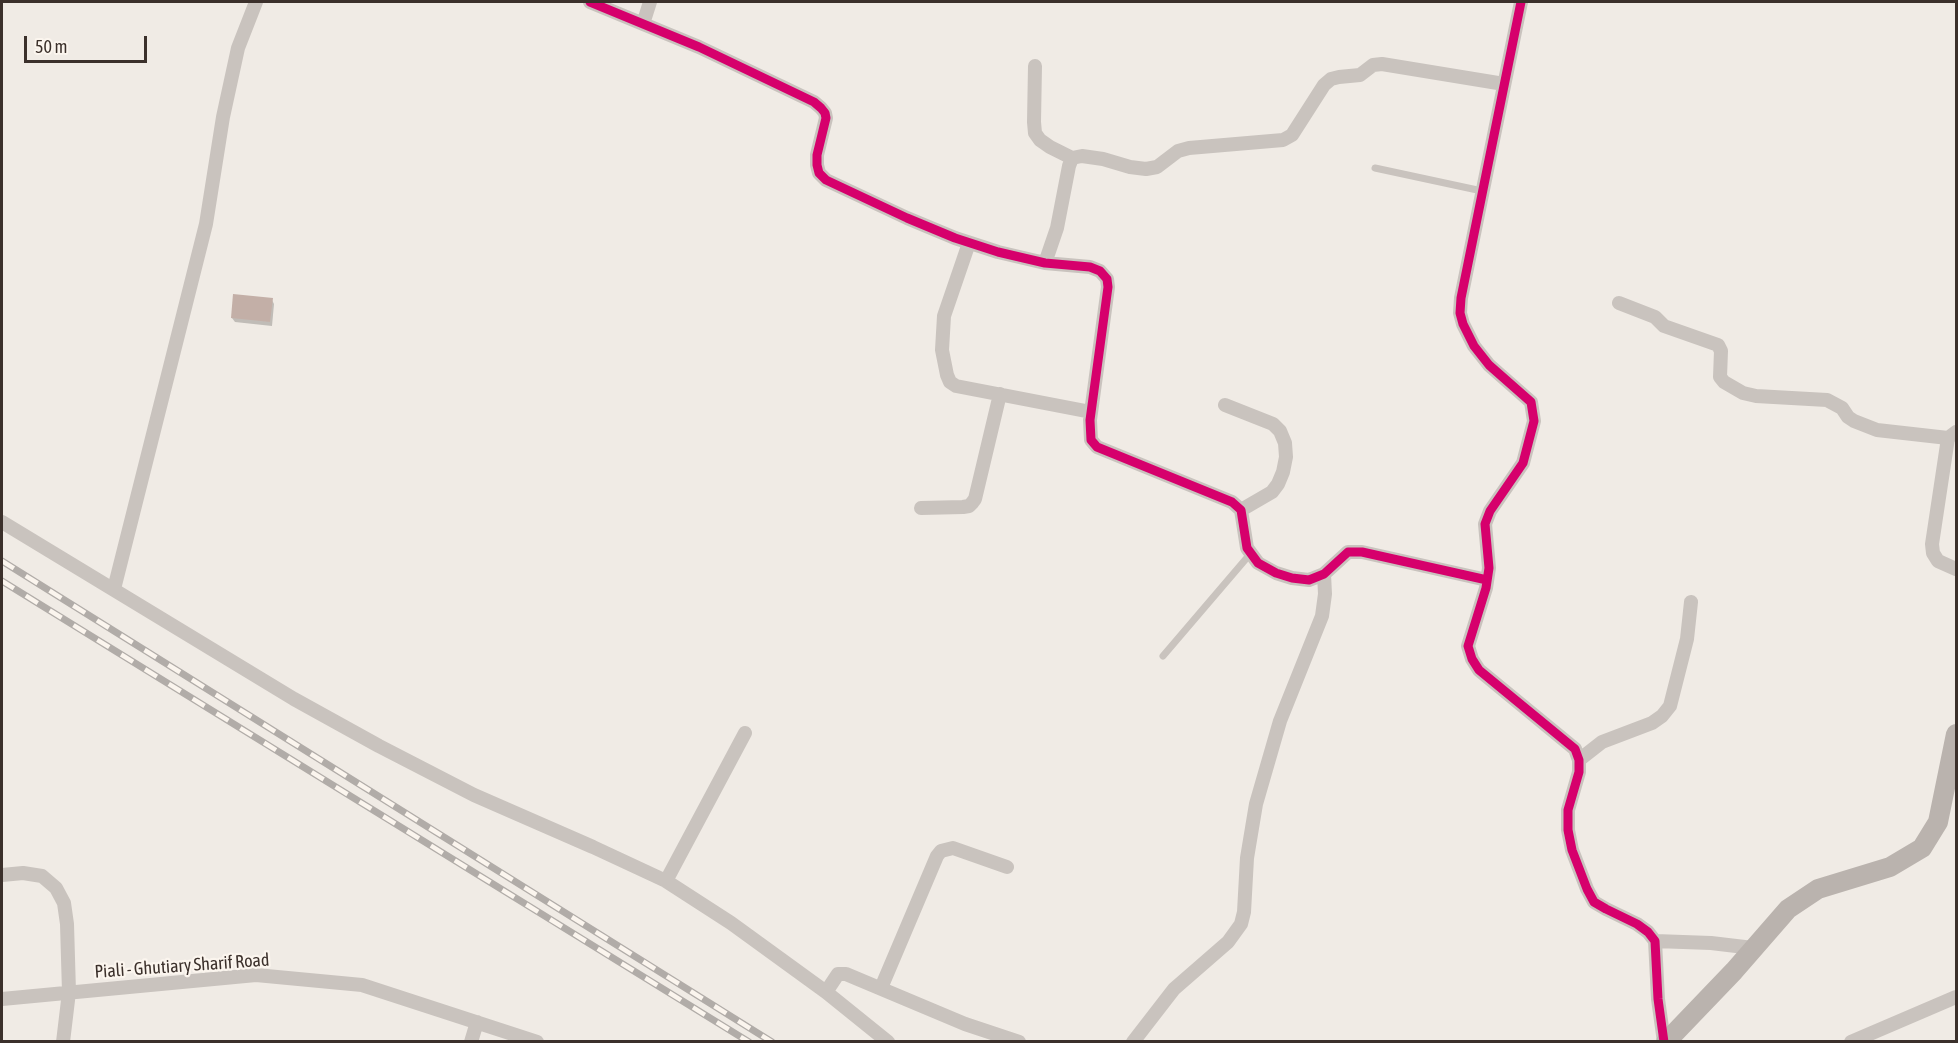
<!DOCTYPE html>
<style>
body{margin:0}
#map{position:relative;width:1958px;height:1043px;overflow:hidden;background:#f0ebe5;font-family:"Asap Condensed",sans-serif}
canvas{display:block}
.frame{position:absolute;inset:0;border:3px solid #3b302b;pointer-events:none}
.scale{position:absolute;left:24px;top:36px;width:123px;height:27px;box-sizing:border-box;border:3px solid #3b302b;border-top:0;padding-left:8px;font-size:18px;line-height:21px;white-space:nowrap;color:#3b302b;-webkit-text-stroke:4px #fbf5ee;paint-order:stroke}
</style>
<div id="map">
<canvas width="1958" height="1043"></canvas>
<div class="frame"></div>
<div class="scale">50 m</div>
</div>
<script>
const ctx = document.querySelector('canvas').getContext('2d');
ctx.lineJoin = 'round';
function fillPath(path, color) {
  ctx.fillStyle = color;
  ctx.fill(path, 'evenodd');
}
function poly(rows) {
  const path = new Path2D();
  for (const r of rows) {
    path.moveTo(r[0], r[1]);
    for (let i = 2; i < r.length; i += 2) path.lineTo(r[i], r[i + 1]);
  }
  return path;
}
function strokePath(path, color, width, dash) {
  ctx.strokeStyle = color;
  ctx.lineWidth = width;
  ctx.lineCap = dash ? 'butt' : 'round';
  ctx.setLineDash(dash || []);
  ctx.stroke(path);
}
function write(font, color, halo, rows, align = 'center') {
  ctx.font = font + ' "Asap Condensed",sans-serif';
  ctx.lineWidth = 4.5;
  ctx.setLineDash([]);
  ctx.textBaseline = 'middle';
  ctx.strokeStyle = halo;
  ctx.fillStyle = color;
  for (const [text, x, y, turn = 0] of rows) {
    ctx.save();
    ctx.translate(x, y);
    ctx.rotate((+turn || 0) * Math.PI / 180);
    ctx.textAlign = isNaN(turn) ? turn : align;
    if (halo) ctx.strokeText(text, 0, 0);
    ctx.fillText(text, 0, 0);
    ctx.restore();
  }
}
const shadow = poly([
 [272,300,274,304,272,326,235,322,232,318]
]);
const building = poly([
 [233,294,273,298,270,322,231,318]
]);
const service = poly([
 [1375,168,1482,191],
 [1163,656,1251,553]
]);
const minor = poly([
 [590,2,699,47,814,102,821,108,825,113,826,118,817,155,817,165,819,173,826,180,907,218,955,238,998,252,1045,263,1090,267,1100,271,1107,279,1108,287,1090,420,1091,440,1097,447,1232,502,1241,510,1247,548,1258,563,1276,573,1292,578,1309,580,1324,574,1348,552,1362,552,1487,580],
 [1521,2,1461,298,1460,313,1463,324,1474,346,1489,365,1531,402,1534,421,1523,463,1490,511,1485,524,1489,568,1486,588,1468,646,1472,659,1479,670,1575,749,1579,760,1579,772,1568,810,1568,830,1572,850,1587,889,1594,902,1606,909,1637,924,1648,932,1655,941,1658,999,1664,1042],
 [643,24,650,2],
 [1035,66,1034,122,1035,133,1040,140,1050,147,1072,158],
 [969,243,944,316,942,350,947,375,950,382,956,386,1091,412],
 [1045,263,1057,228,1069,166,1072,158,1082,156,1103,159,1130,167,1146,169,1157,167,1178,151,1189,148,1283,140,1292,135,1324,85,1331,79,1339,77,1360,75,1373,65,1382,64,1504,84],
 [1619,303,1655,317,1664,326,1718,345,1721,351,1720,377,1724,382,1743,393,1756,396,1827,400,1842,408,1848,417,1854,421,1877,430,1948,438,1956,432],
 [1225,405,1273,424,1280,431,1285,443,1286,457,1283,472,1278,484,1272,492,1241,510],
 [1948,438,1932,544,1933,553,1938,561,1956,569],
 [921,508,963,507,969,506,972,503,975,499,1000,394],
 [2,522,294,699,379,746,474,795,593,847,666,881,731,923,826,992,888,1042],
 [114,589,206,224,223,117,238,48,256,2],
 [1579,760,1602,742,1652,723,1662,716,1670,706,1687,639,1691,602],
 [2,875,23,873,42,876,56,888,64,903,67,924,69,992,63,1042],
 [666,881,745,733],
 [1655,941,1711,943,1753,948],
 [881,988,937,856,941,851,953,848,1007,867],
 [826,992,838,974,846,974,965,1024,1019,1042],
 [2,999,256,975,362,985,537,1042],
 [471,1042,477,1022],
 [1133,1042,1174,989,1228,942,1241,924,1244,912,1247,858,1256,804,1280,721,1322,616,1325,594,1324,574],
 [1851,1042,1956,997]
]);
const secondary = poly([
 [1666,1042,1734,971,1788,909,1818,889,1890,867,1922,848,1938,822,1956,734]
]);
const rail = poly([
 [2,561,772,1042],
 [2,581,749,1042]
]);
const cycleway = poly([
 [590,2,699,47,814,102,821,108,825,113,826,118,817,155,817,165,819,173,826,180,907,218,955,238,998,252,1045,263,1090,267,1100,271,1107,279,1108,287,1090,420,1091,440,1097,447,1232,502,1241,510,1247,548,1258,563,1276,573,1292,578,1309,580,1324,574,1348,552,1362,552,1487,580],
 [1521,2,1461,298,1460,313,1463,324,1474,346,1489,365,1531,402,1534,421,1523,463,1490,511,1485,524,1489,568,1486,588,1468,646,1472,659,1479,670,1575,749,1579,760,1579,772,1568,810,1568,830,1572,850,1587,889,1594,902,1606,909,1637,924,1648,932,1655,941,1658,999,1664,1042]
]);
const streetNames = [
 ["Piali - Ghutiary Sharif Road",182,966,-4]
];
fillPath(shadow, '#0003');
fillPath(building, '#c3afa7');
strokePath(service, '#c9c3be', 7);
strokePath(minor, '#c9c3be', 14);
strokePath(secondary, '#bab3ae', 20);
strokePath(rail, '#b1aca8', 7);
strokePath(rail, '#fbf5ee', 4.5, [14]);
strokePath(cycleway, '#d6006c', 9);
write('18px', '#3b302b', '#fbf5ee', streetNames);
</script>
